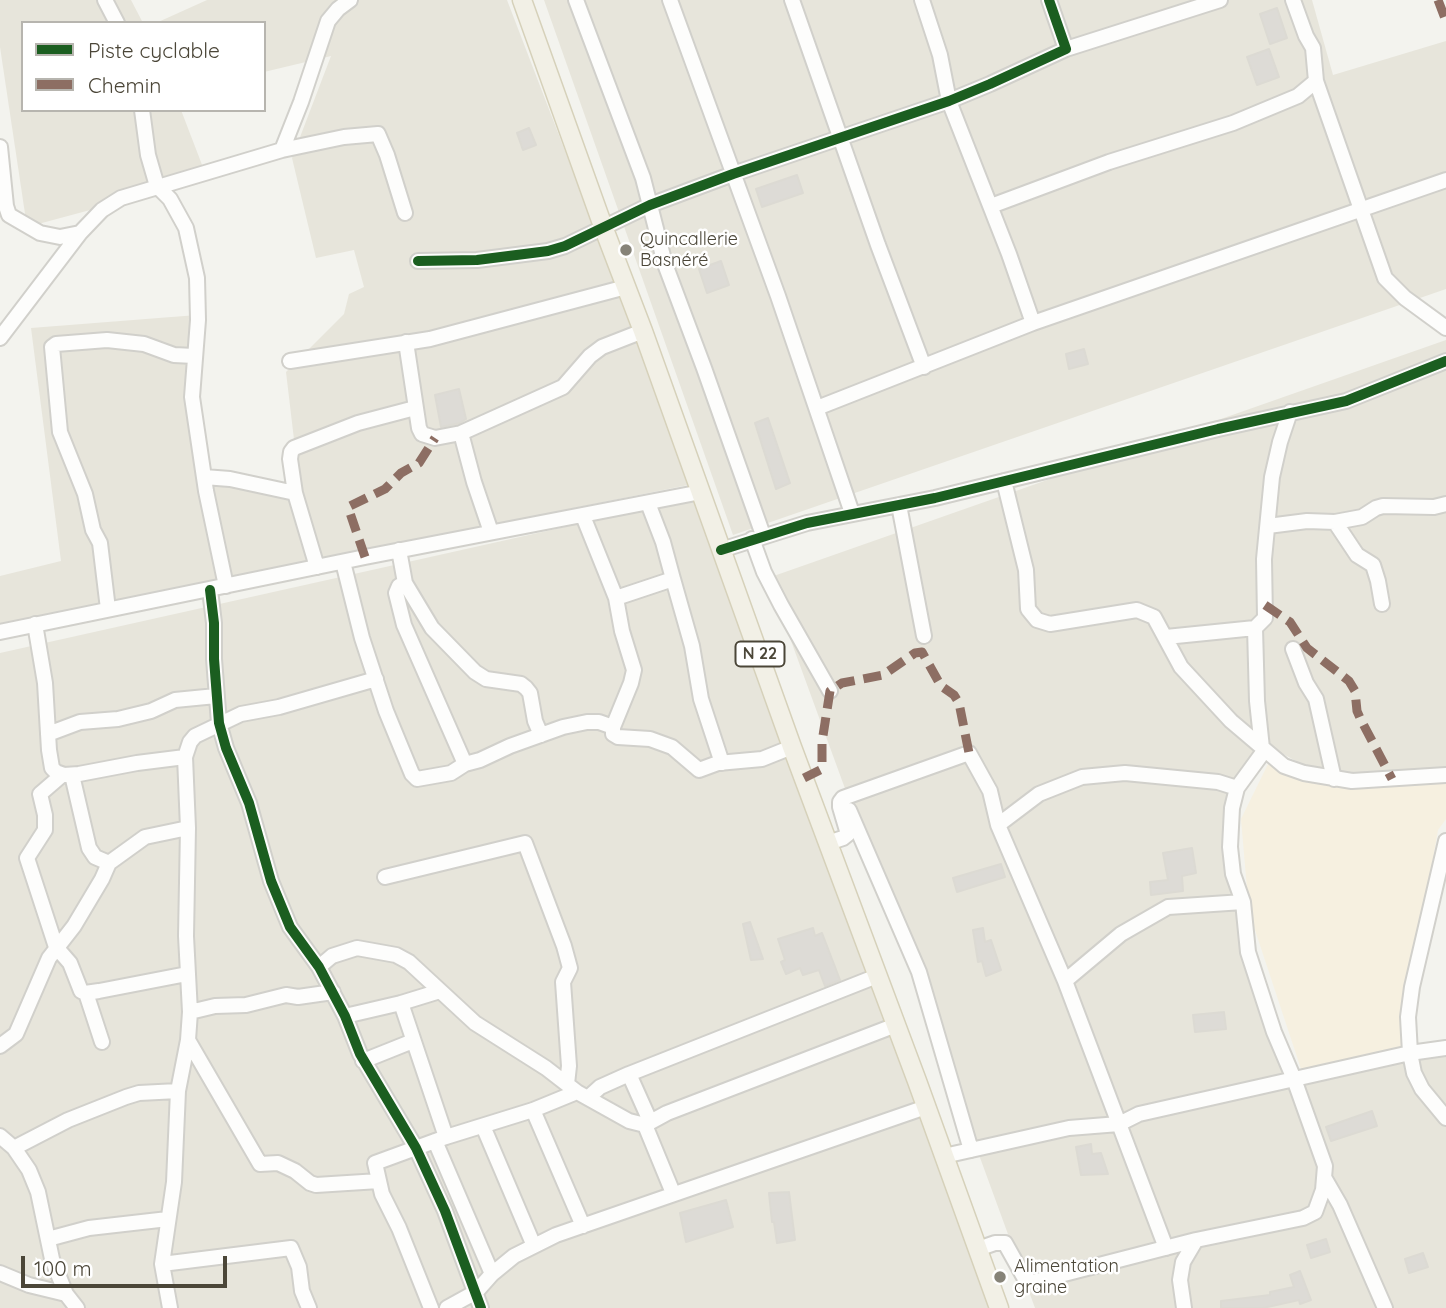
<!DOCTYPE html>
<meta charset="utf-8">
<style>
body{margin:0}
#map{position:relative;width:1446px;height:1308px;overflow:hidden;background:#f3f3ee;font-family:Quicksand,sans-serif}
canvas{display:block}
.legend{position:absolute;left:21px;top:21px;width:245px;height:91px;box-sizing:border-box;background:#fff;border:2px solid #b7b5af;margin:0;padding:9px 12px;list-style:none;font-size:21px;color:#4b4638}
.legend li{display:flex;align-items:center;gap:14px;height:35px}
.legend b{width:35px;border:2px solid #b7b5af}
.scale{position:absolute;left:21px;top:1256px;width:206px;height:32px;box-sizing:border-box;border:4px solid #4b4638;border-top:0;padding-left:9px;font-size:21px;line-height:24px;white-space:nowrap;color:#4b4638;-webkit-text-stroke:5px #fff;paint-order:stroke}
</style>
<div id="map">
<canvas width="1446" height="1308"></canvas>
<ul class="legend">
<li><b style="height:9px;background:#1b5e20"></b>Piste cyclable</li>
<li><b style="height:9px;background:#8d6e63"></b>Chemin</li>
</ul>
<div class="scale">100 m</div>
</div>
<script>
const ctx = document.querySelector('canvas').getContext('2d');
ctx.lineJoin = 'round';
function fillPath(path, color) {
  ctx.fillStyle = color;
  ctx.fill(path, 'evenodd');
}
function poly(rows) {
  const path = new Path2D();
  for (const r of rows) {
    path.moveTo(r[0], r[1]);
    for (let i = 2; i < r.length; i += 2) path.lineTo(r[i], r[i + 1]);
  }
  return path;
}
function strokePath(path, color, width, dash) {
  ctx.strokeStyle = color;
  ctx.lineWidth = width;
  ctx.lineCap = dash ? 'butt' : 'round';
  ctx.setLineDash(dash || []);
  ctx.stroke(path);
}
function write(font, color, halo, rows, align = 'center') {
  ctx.font = font + ' Quicksand,sans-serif';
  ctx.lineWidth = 5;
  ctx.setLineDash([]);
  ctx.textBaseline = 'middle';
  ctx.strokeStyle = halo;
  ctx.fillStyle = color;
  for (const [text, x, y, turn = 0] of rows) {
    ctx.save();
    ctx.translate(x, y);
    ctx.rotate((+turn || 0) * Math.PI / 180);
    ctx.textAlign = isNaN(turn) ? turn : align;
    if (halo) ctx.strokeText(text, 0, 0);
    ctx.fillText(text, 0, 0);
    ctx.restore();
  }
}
const residential = poly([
 [0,0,131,0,143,23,23,23,23,110,181,110,204,170,131,199,27,227,0,47],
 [207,0,507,0,693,484,0,624,0,576,61,561,31,328,197,315,192,398,205,475,300,490,286,372,344,314,349,294,364,287,354,250,316,258,292,158,331,56,264,72,264,23,156,23],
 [544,0,1312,0,1333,75,1446,41,1446,289,733,535],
 [1446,340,1446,771,1321,775,1267,745,1244,777,1226,835,1241,915,1294,1076,1446,1055,1446,1308,1035,1308,768,578],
 [699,497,991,1308,0,1308,0,653]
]);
const commercial = poly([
 [1268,764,1341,788,1446,781,1446,819,1438,830,1425,905,1403,998,1405,1049,1301,1069,1249,912,1241,819]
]);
const building = poly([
 [1277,8,1287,38,1270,44,1260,14,1277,8],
 [1269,49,1279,77,1257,85,1247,57,1269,49],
 [529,128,536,145,523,150,517,133,529,128],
 [797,175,803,193,762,207,756,189,797,175],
 [721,261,729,285,707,293,699,269,721,261],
 [1084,349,1088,364,1069,369,1066,354,1084,349],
 [459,389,466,419,460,423,441,427,435,395,459,389],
 [768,418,790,483,776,489,755,423,768,418],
 [1192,848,1196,873,1182,876,1183,891,1151,895,1150,882,1168,880,1163,853,1192,848],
 [1001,864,1005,877,957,892,953,878,1001,864],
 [750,922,763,959,751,960,743,924,750,922],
 [813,928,815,936,822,933,840,980,825,986,819,970,803,975,800,968,786,974,781,962,785,960,778,939,813,928],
 [983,928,985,942,991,940,1001,970,986,976,982,961,978,962,973,930,983,928],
 [1224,1012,1226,1029,1195,1032,1193,1015,1224,1012],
 [1372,1111,1377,1126,1331,1141,1326,1127,1372,1111],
 [1091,1144,1092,1154,1101,1153,1108,1174,1081,1175,1076,1147,1091,1144],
 [789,1192,795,1240,777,1243,774,1222,772,1222,769,1193,789,1192],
 [726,1200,733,1227,686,1242,680,1213,726,1200],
 [1326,1239,1330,1252,1311,1258,1307,1245,1326,1239],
 [1423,1253,1428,1267,1409,1273,1405,1259,1423,1253],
 [1300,1271,1311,1300,1300,1304,1299,1300,1263,1308,1221,1308,1221,1301,1270,1295,1270,1292,1294,1287,1290,1275,1300,1271]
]);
const minor = poly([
 [105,0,117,23],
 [576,0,643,178,665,264,704,368,763,535],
 [670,0,778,296,852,513],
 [792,0,878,245,924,367],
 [1293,0,1306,36,1313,48,1316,81,1385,278,1405,298,1446,328],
 [1066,49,1220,0],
 [142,110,148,155,157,186,170,199,186,228,197,278,198,320,192,397,206,491,226,586],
 [0,147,6,206,9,215,40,233,60,237,80,233,102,210,121,198,282,150,301,102,328,21,338,9,350,0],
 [282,150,344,137,378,134,387,155,405,213],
 [991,206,1109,162,1233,123,1298,96,1316,81],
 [418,261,477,260,548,251,565,246,650,205,733,174,949,101,990,84,1066,49,1049,0],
 [1033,323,1446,180],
 [0,338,80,233],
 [406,342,419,428,422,434,435,438,461,433,563,387,590,356,602,347,643,331],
 [290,361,430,339,626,287],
 [817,408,1033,323,1009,254,949,101,940,55,922,0],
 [461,433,474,482,491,532],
 [204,477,230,479,295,493,317,567],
 [1004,481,1026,570,1028,609,1037,620,1050,624,1137,610,1154,617,1181,667,1231,721,1284,766,1304,773,1352,781,1446,775],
 [295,493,290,459,291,452,294,448,358,423,415,408],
 [899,505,924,636],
 [583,516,616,598,622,631,634,670,631,683,613,727],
 [1335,522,1357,555,1373,565,1378,581,1382,604],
 [1268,526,1307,521,1335,522,1362,517,1376,508,1383,506,1434,507,1446,504],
 [752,539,764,572,781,605,830,691],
 [399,550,405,583,432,628,475,672,486,679,521,684,526,688,530,693,535,721,541,735],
 [721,550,807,523,935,498,1218,429,1346,401,1446,361],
 [343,562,362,638,386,711,412,774,417,779,451,773,465,764,480,760,510,746,563,727,587,722,599,722,613,727,613,734,618,737,650,739,672,747,699,770,718,763,762,759,792,747],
 [673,579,692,646,701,699,722,763],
 [405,583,399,586,396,593,404,625,465,764],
 [210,590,214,623,214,659,219,723,226,748,249,803,271,881,290,927,319,967,345,1016,360,1054,416,1148,445,1211,481,1308],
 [616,598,673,579,663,542,648,503],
 [108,609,100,543,93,530,85,494,60,432,52,347,56,344,107,340,144,344,174,355,194,356],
 [35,624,45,683,49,750,52,768,56,772,64,775,79,774,137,763,185,757],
 [1255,628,1257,701,1262,748],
 [0,632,365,557,701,492],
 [1166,637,1255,628,1265,618,1264,559,1272,477,1280,442,1290,412],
 [1293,649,1306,683,1316,699,1334,779],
 [48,734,80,722,118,719,151,711,175,700,216,696],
 [62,775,40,794,45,815,45,830,27,858,56,947,70,963,81,991,85,993,99,991,187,974],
 [72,775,89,848,95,857,109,863],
 [849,810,919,972,971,1150],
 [998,825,1039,794,1082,777,1125,773,1218,782,1237,788],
 [1446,841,1412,987,1408,1017,1410,1053,1414,1073,1422,1089,1446,1118],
 [828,843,843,838,848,834,840,807,840,802,843,798,969,753,990,791,998,825,1065,981,1166,1248],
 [385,877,525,843,564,946,570,968,563,982,569,1066,567,1084],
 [319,967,332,956,357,948,396,955,409,962,475,1023,546,1068,577,1092,629,1121,645,1125,673,1193],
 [1065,981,1121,934,1168,907,1243,902],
 [86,993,102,1042],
 [401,1003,446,1137],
 [190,1012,215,1006,246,1005,286,995,298,997,333,992],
 [345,1016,401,1003,440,991],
 [188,1040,260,1164,278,1163,295,1171,310,1183,316,1185,379,1181],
 [0,1046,16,1034,49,958,74,926,102,879,109,863,145,837,188,828],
 [363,1061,413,1041],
 [629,1074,650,1121],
 [589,1097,600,1087,629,1074,877,976],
 [533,1110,583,1226],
 [645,1125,667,1113,896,1025],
 [483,1126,534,1246],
 [0,1136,14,1148,29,1170,38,1192,52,1259,66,1294],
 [435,1141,492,1274],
 [14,1148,68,1120,126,1097,139,1093,178,1091],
 [944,1156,1069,1128,1119,1124,1139,1114,1410,1053,1446,1048],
 [1325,1179,1340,1205,1385,1308],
 [48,1239,89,1228,168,1219],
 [978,1249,995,1243,1005,1243,1024,1277,1033,1282,1196,1240],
 [162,1264,291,1248,299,1267,302,1291,309,1308],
 [0,1273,29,1285,66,1294,77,1308],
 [170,1308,162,1264,174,1182,178,1091,188,1040,190,1012,186,936,188,828,185,757,190,742,195,736,241,714,279,707,376,679],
 [431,1308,399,1228,382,1194,375,1163,446,1137,533,1110,577,1092],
 [447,1308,476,1292,492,1274,514,1256,556,1235,926,1107],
 [1184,1308,1180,1280,1183,1262,1196,1240,1303,1218,1315,1212,1323,1190,1325,1166,1294,1079,1274,1032,1248,952,1243,902,1233,874,1230,847,1232,808,1237,788,1264,751]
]);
const major = poly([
 [522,0,604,229,643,331,792,747,917,1081,999,1308]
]);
const quiet = poly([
 [1438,0,1446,21],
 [365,557,350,513,350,506,385,489,401,473,419,463,435,438],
 [1265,605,1290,622,1307,648,1349,681,1355,691,1357,711,1361,720,1392,779],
 [804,778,822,769,822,742,830,691,842,683,883,675,915,653,922,652,941,686,954,695,959,703,969,753]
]);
const cycleway = poly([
 [418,261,477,260,548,251,565,246,650,205,733,174,949,101,990,84,1066,49,1049,0],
 [721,550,807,523,935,498,1218,429,1346,401,1446,361],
 [210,590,214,623,214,659,219,723,226,748,249,803,271,881,290,927,319,967,345,1016,360,1054,416,1148,445,1211,481,1308]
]);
const markers = [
 [626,250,7,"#868378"],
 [1000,1277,7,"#868378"]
];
const shields = [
 [760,654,49]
];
const shieldNames = [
 ["N 22",760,654]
];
const poiNames = [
 ["Quincallerie",640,240],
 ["Basnéré",640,261],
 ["Alimentation",1014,1267],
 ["graine",1014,1288]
];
fillPath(residential, '#e7e5db');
fillPath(commercial, '#f6f0e0');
fillPath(building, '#dddbd6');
strokePath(building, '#dcdad3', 2);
strokePath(minor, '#d1d0cb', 18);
strokePath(major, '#d6d1ba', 21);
strokePath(minor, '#fdfdfc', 14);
strokePath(major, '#f2f0e6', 18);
strokePath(quiet, '#8d6e63', 9, [18, 9]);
strokePath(cycleway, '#1b5e20', 10);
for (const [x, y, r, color] of markers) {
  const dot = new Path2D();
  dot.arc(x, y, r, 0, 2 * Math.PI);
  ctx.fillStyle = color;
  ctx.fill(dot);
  strokePath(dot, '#fff', 2.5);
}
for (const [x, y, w] of shields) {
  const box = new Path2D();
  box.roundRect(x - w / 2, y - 12.5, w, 25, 5);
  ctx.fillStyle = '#fff';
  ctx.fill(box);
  strokePath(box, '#4b4638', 2);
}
write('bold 16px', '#4b4638', null, shieldNames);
write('18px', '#4b4638', '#fff', poiNames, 'left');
</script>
